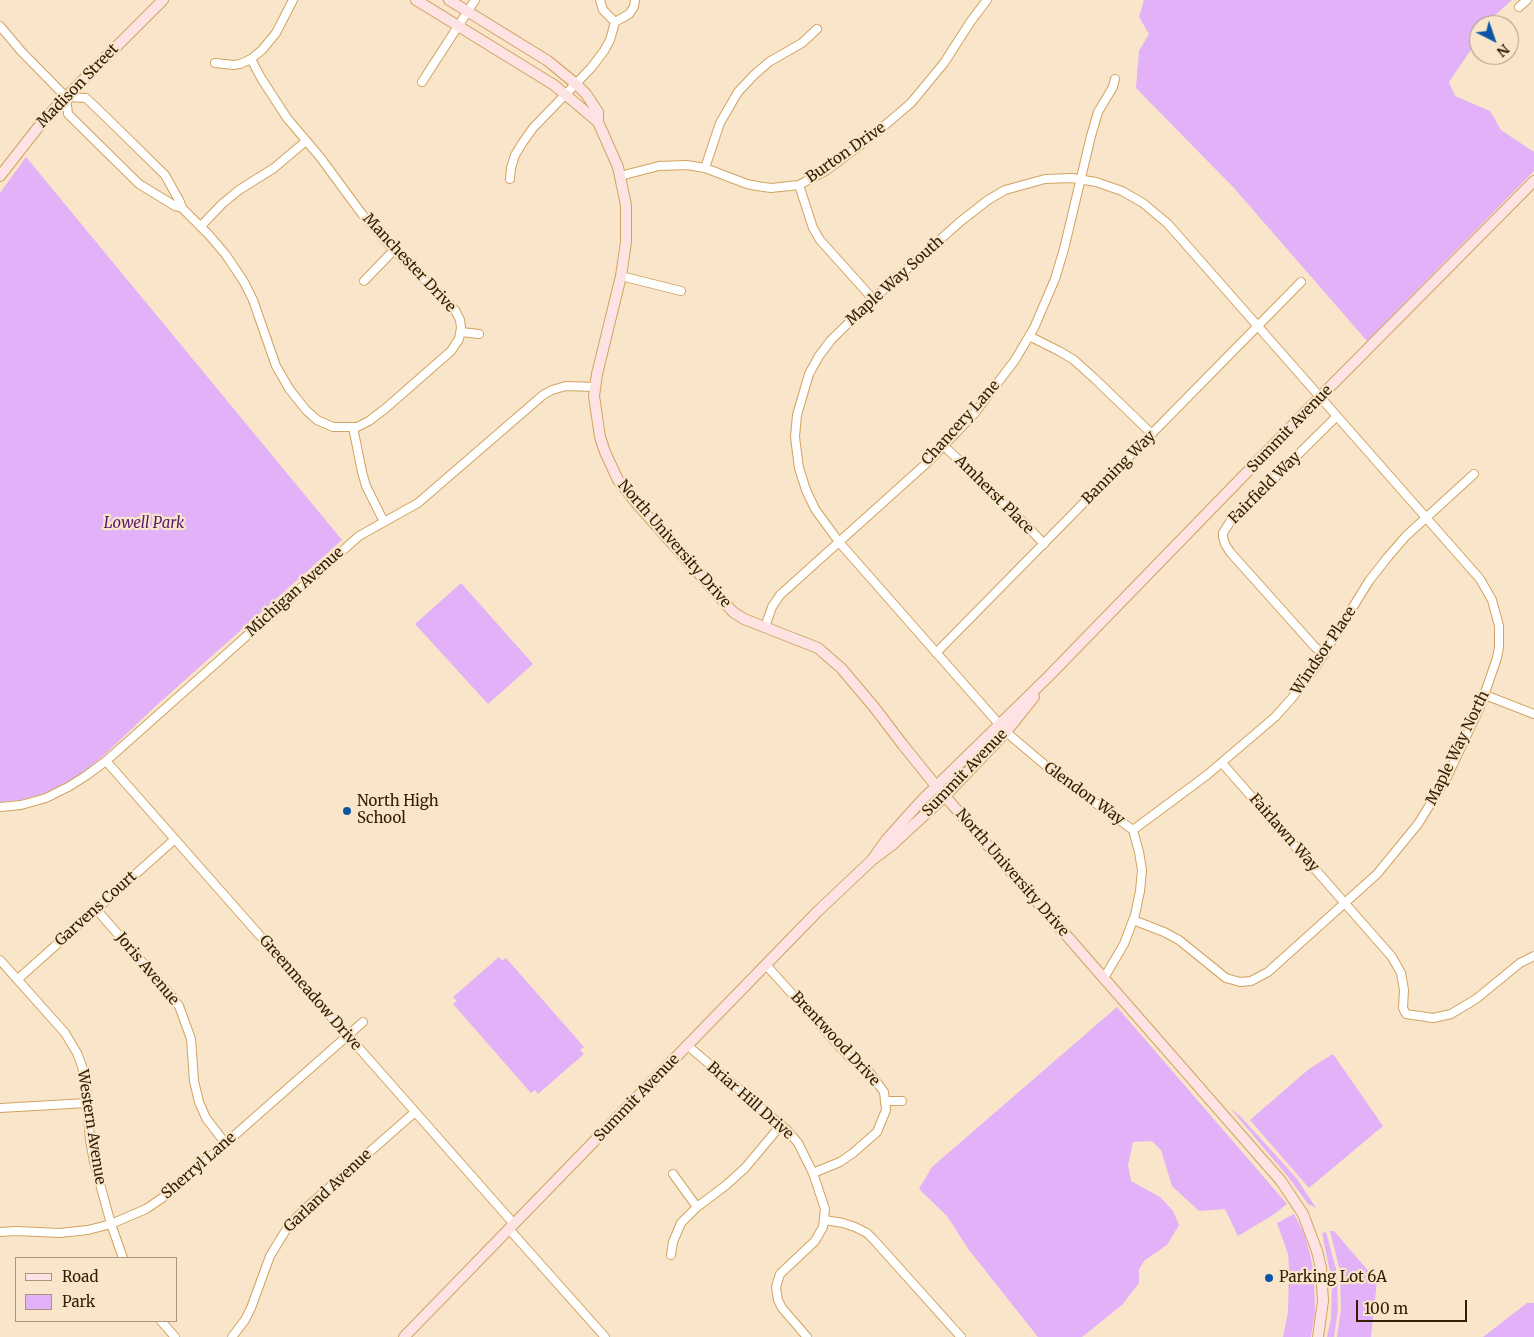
<!DOCTYPE html>
<style>
body{margin:0}
#map{position:relative;width:1534px;height:1337px;overflow:hidden;background:#f8e5ca;font-family:Merriweather,serif}
canvas{display:block}
.legend{position:absolute;left:15px;top:1257px;width:162px;height:65px;box-sizing:border-box;background:#f8e5ca;border:1px solid #a9967a;margin:0;padding:6px 9px;list-style:none;font-size:15px;color:#332003}
.legend li{display:flex;align-items:center;gap:10px;height:25px}
.legend b{width:25px;border:1px solid #a9967a}
.north{position:absolute;left:1469px;top:15px;width:50px;height:50px;box-sizing:border-box;background:#f8e5ca;border:1px solid #a9967a;border-radius:50%;rotate:139deg;font-size:14px;font-weight:700;line-height:20px;text-align:center;color:#332003}
.north::after{content:'';display:block;margin:auto;width:18px;height:22px;background:#0c55a5;clip-path:polygon(50% 0,100% 100%,50% 72%,0 100%)}
.scale{position:absolute;left:1356px;top:1300px;width:111px;height:22px;box-sizing:border-box;border:2px solid #332003;border-top:0;padding-left:6px;font-size:15px;line-height:18px;white-space:nowrap;color:#332003;-webkit-text-stroke:4px #f8e5ca;paint-order:stroke}
</style>
<div id="map">
<canvas width="1534" height="1337"></canvas>
<ul class="legend">
<li><b style="height:6px;background:#fee3e5"></b>Road</li>
<li><b style="height:14px;background:#e2b1f8"></b>Park</li>
</ul>
<div class="north">N</div>
<div class="scale">100 m</div>
</div>
<script>
const ctx = document.querySelector('canvas').getContext('2d');
ctx.lineJoin = 'round';
function fillPath(path, color) {
  ctx.fillStyle = color;
  ctx.fill(path, 'evenodd');
}
function poly(rows) {
  const path = new Path2D();
  for (const r of rows) {
    path.moveTo(r[0], r[1]);
    for (let i = 2; i < r.length; i += 2) path.lineTo(r[i], r[i + 1]);
  }
  return path;
}
function strokePath(path, color, width, dash) {
  ctx.strokeStyle = color;
  ctx.lineWidth = width;
  ctx.lineCap = dash ? 'butt' : 'round';
  ctx.setLineDash(dash || []);
  ctx.stroke(path);
}
function write(font, color, halo, rows, align = 'center') {
  ctx.font = font + ' Merriweather,serif';
  ctx.lineWidth = 4.5;
  ctx.setLineDash([]);
  ctx.textBaseline = 'middle';
  ctx.strokeStyle = halo;
  ctx.fillStyle = color;
  for (const [text, x, y, turn = 0] of rows) {
    ctx.save();
    ctx.translate(x, y);
    ctx.rotate((+turn || 0) * Math.PI / 180);
    ctx.textAlign = isNaN(turn) ? turn : align;
    if (halo) ctx.strokeText(text, 0, 0);
    ctx.fillText(text, 0, 0);
    ctx.restore();
  }
}
const green = poly([
 [1144,0,1512,0,1493,17,1488,25,1479,25,1479,38,1449,82,1455,96,1490,111,1501,130,1534,152,1534,171,1367,341,1234,188,1136,88,1139,51,1149,34,1139,17],
 [26,157,342,540,158,704,102,757,83,773,59,788,45,793,21,800,0,802,0,193],
 [461,583,533,664,488,704,415,624],
 [499,957,502,961,506,958,584,1047,580,1050,584,1054,538,1094,535,1090,531,1093,453,1004,457,1001,453,997],
 [1117,1007,1287,1204,1273,1215,1238,1236,1225,1209,1199,1211,1172,1186,1161,1150,1152,1141,1133,1142,1128,1165,1131,1181,1160,1197,1173,1211,1179,1225,1167,1245,1145,1260,1139,1269,1139,1283,1122,1305,1082,1337,1038,1337,969,1250,947,1216,919,1189,932,1167],
 [1333,1054,1383,1126,1309,1188,1250,1120,1309,1069],
 [1231,1109,1239,1115,1282,1162,1297,1179,1316,1208,1308,1204,1289,1178],
 [1294,1214,1304,1233,1310,1254,1314,1274,1315,1312,1311,1337,1283,1337,1288,1312,1289,1269,1288,1254,1277,1223],
 [1330,1231,1334,1231,1377,1281,1371,1337,1337,1337,1341,1309,1340,1271],
 [1326,1232,1336,1269,1337,1283,1338,1310,1334,1337,1327,1337,1331,1318,1332,1282,1322,1233],
 [1527,1303,1534,1303,1534,1337,1483,1337]
]);
const street = poly([
 [600,0,603,10,615,22,629,14,634,7,635,0],
 [1519,7,1527,0],
 [0,26,21,51,66,97],
 [215,63,234,65,240,64,251,59,262,50,276,33,293,0],
 [422,82,475,0],
 [66,97,68,114,139,184,175,206,182,208,209,235,226,255,244,282,253,300,276,366,290,390,306,410,317,420,333,427,357,427,369,421,386,408,451,351,459,339,461,328,460,320,455,310,394,250,362,214,320,157,287,118,261,78,251,59],
 [66,97,86,98,109,120,165,175,180,202,182,208],
 [705,168,720,123,738,92,754,75,769,62,802,43,817,29],
 [620,176,659,166,687,165,705,168,747,184,757,186,771,188,799,185,827,170,871,137,911,103,944,63,971,21,987,0],
 [510,179,511,168,515,155,523,142,533,128,591,68,604,51,610,40,615,22],
 [799,185,813,228,820,240,873,299],
 [201,226,222,204,239,190,274,168,306,141],
 [621,276,681,291],
 [364,281,394,250],
 [461,332,479,334],
 [1029,336,1059,351,1074,360,1095,379,1152,434],
 [353,427,362,472,366,486,384,522],
 [944,446,1026,525,1044,544],
 [765,627,772,607,780,595,929,461,974,414,1015,360,1034,328,1055,279,1064,249,1091,136,1098,112,1113,87,1115,79],
 [936,653,1301,282],
 [1324,655,1314,646,1230,552,1225,544,1223,537,1223,533,1230,522,1337,416],
 [1485,695,1534,714],
 [999,724,839,542,815,509,806,490,799,468,795,437,797,415,809,374,819,356,831,340,873,299,961,221,988,200,1005,190,1045,179,1072,178,1096,182,1122,191,1143,203,1168,224,1480,579,1492,600,1499,626,1499,647,1497,658,1480,707,1447,777,1418,824,1377,874,1268,972,1251,981,1240,982,1226,978,1179,940,1164,932,1133,920],
 [1006,732,1058,776,1133,830,1139,852,1142,870,1140,891,1135,915,1124,944,1104,978],
 [106,761,514,1224],
 [1222,763,1392,957,1401,973,1404,990,1403,1008,1406,1014,1433,1018,1451,1014,1476,999,1520,963,1534,956],
 [0,807,21,805,46,798,70,786,87,775,106,761,359,536,418,503,543,395,552,390,566,386,595,387],
 [1133,830,1207,775,1275,717,1292,698,1317,665,1369,581,1387,558,1406,536,1474,474],
 [96,909,170,994,179,1006,191,1039,194,1081,199,1102,206,1118,225,1143],
 [0,960,65,1033,77,1053,82,1066,86,1088,90,1140,94,1162,111,1224,123,1258],
 [766,965,849,1057,870,1073,884,1092,886,1110,877,1132,853,1153,840,1162,813,1173],
 [18,979,175,839],
 [688,1046,787,1130,798,1143,813,1173,825,1209,823,1227,815,1241,780,1274,776,1287,778,1300,782,1308,807,1337],
 [886,1101,902,1101],
 [0,1108,87,1103],
 [673,1174,697,1207],
 [825,1220,843,1223,855,1227,867,1233,874,1240,961,1337],
 [509,1229,605,1337],
 [0,1232,16,1231,60,1233,88,1230,111,1224,146,1209,168,1194,363,1022],
 [671,1255,673,1242,681,1223,697,1207,725,1186,745,1168,781,1125],
 [161,1321,175,1337],
 [232,1337,245,1320,251,1308,270,1256,289,1225,307,1207,415,1112]
]);
const secondary = poly([
 [416,0,554,85,598,122],
 [449,0,548,61,576,84,586,94,598,112,598,122,618,167,626,205,626,242,621,276,597,374,594,396,600,437,605,452,618,480,638,505,733,612,744,619,818,648,841,668,874,707,903,745,936,786,1281,1181,1303,1214,1317,1251,1321,1268,1323,1301,1318,1337],
 [0,176,47,116,163,0],
 [872,860,887,839,922,800,1048,677,1320,397,1534,181],
 [404,1337,817,912,872,860,892,845,945,796,1006,732,1034,697]
]);
const markers = [
 [347,811,5,"#0c55a5"],
 [1269,1278,5,"#0c55a5"]
];
const streetNames = [
 ["Madison Street",78,86,-46],
 ["Burton Drive",846,153,-35],
 ["Manchester Drive",409,263,47],
 ["Maple Way South",895,281,-42],
 ["Chancery Lane",961,423,-48],
 ["Summit Avenue",1290,429,-46],
 ["Banning Way",1119,468,-45],
 ["Fairfield Way",1265,488,-45],
 ["Amherst Place",994,495,45],
 ["North University Drive",674,544,49],
 ["Michigan Avenue",295,592,-42],
 ["Windsor Place",1324,651,-56],
 ["Maple Way North",1458,748,-64],
 ["Summit Avenue",965,773,-46],
 ["Glendon Way",1084,794,36],
 ["Fairlawn Way",1284,833,49],
 ["North University Drive",1012,873,49],
 ["Garvens Court",96,909,-42],
 ["Joris Avenue",147,969,50],
 ["Greenmeadow Drive",310,993,49],
 ["Brentwood Drive",835,1039,47],
 ["Summit Avenue",637,1098,-46],
 ["Briar Hill Drive",750,1101,41],
 ["Western Avenue",91,1127,81],
 ["Sherryl Lane",199,1166,-41],
 ["Garland Avenue",328,1191,-43]
];
const parkNames = [
 ["Lowell Park",144,524]
];
const poiNames = [
 ["North High",357,802],
 ["School",357,819],
 ["Parking Lot 6A",1279,1278]
];
fillPath(green, '#e2b1f8');
strokePath(street, '#d2a35e', 10);
strokePath(secondary, '#d2a35e', 12);
strokePath(street, '#fff', 8);
strokePath(secondary, '#fee3e5', 10);
for (const [x, y, r, color] of markers) {
  const dot = new Path2D();
  dot.arc(x, y, r, 0, 2 * Math.PI);
  ctx.fillStyle = color;
  ctx.fill(dot);
  strokePath(dot, '#f8e5ca', 2);
}
write('15px', '#332003', '#f8e5ca', streetNames);
write('italic 15px', '#58176f', '#f8e5ca', parkNames);
write('15px', '#332003', '#f8e5ca', poiNames, 'left');
</script>
